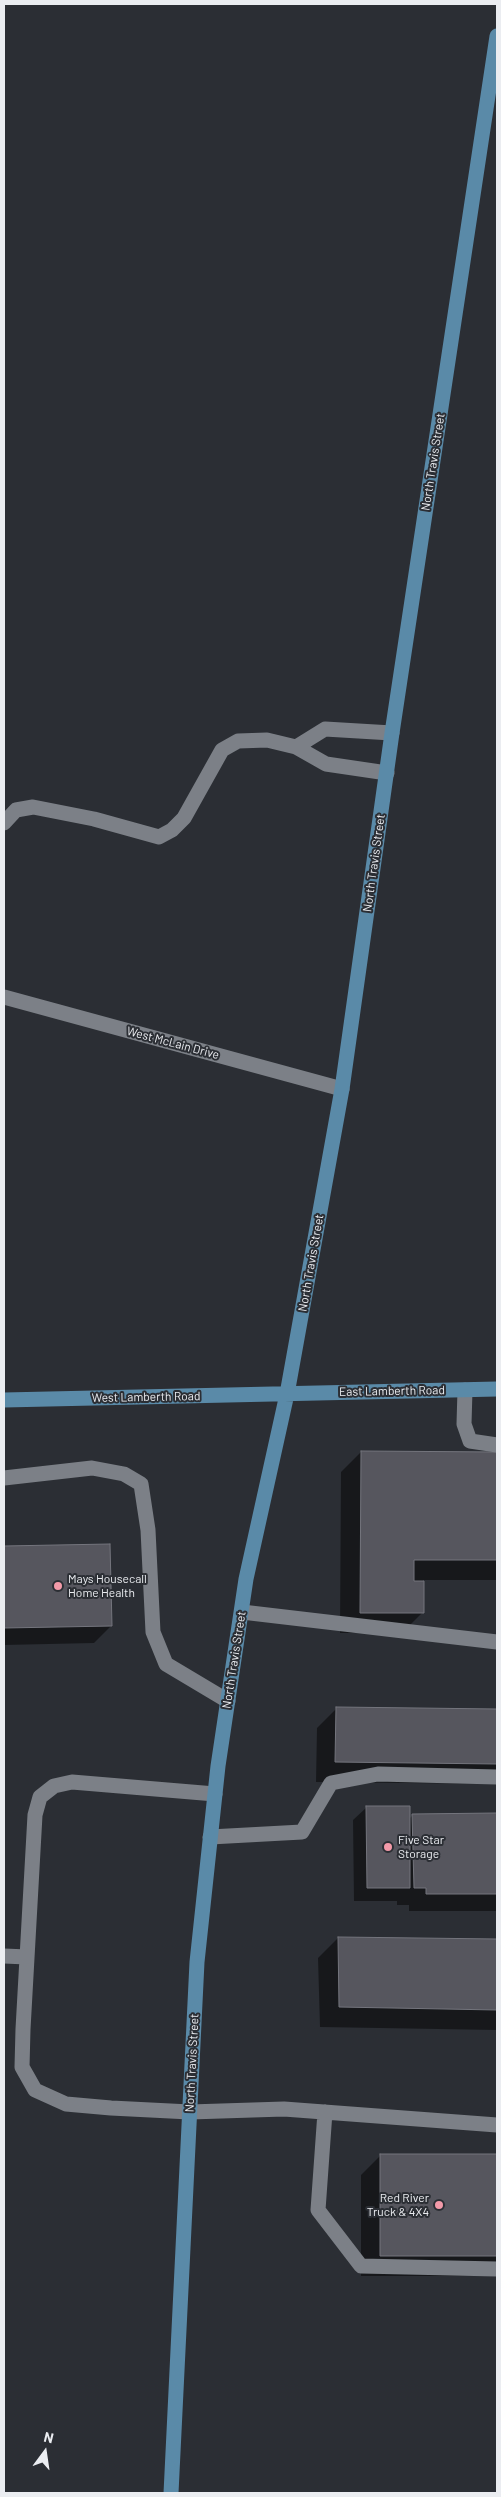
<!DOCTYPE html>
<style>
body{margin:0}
#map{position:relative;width:501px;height:2497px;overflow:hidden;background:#2b2e34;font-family:Barlow,sans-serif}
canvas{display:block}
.frame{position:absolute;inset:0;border:5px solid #ebedf1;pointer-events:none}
.north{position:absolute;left:20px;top:2427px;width:50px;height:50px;-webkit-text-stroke:4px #2b2e34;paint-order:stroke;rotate:14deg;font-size:14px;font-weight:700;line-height:20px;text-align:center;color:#ebedf1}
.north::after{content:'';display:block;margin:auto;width:18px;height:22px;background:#ebedf1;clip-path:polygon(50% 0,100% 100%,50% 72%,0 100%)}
</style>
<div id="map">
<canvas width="501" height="2497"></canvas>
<div class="frame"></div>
<div class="north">N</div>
</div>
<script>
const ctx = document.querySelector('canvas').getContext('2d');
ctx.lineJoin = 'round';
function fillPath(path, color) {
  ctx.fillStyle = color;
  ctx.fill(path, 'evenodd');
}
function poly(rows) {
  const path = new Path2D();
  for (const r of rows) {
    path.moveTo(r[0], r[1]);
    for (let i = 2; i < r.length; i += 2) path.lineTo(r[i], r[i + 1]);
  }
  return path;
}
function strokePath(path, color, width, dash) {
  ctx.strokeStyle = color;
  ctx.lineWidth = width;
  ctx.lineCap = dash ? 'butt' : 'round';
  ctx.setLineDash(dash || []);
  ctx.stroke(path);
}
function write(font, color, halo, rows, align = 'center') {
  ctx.font = font + ' Barlow,sans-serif';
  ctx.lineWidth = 4;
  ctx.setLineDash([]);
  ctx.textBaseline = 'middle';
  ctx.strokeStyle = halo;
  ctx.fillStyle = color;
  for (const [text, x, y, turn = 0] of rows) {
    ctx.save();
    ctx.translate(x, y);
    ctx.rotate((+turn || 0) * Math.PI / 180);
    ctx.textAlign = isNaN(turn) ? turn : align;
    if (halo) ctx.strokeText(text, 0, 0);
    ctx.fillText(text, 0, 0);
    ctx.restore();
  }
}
const shadow = poly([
 [361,1452,497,1453,497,1580,423,1580,422,1613,402,1633,340,1633,341,1472],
 [109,1545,111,1626,94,1643,4,1645,4,1548],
 [337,1708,497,1710,497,1784,316,1782,317,1728],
 [367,1807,409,1819,413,1815,497,1815,497,1911,409,1911,409,1905,397,1905,397,1901,354,1901,353,1820],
 [338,1938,497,1940,497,2030,320,2027,318,1958],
 [381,2155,497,2155,497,2276,361,2276,361,2175]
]);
const building = poly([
 [361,1451,497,1452,497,1560,414,1560,414,1581,424,1581,424,1613,360,1613,361,1451],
 [110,1544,112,1626,4,1628,4,1546,110,1544],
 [336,1707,497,1709,497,1764,335,1762,336,1707],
 [366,1806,410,1806,410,1888,367,1888,366,1806],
 [497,1813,497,1894,426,1894,426,1888,414,1888,412,1814,497,1813],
 [338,1937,497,1939,497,2010,339,2007,338,1937],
 [380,2154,497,2154,497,2256,380,2256,380,2154]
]);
const lane = poly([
 [296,747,325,729,392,733],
 [4,823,16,810,33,807,94,819,159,837,172,830,184,818,222,750,238,741,267,740,296,747,326,764,387,773],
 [465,1390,464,1424,470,1441,497,1445],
 [4,1478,92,1468,124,1474,141,1484,148,1530,153,1632,166,1664,228,1701],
 [242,1612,497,1642],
 [215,1794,72,1782,54,1786,40,1797,35,1815,23,2029,22,2067,35,2090,66,2104,111,2108,190,2112,284,2109,497,2125],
 [210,1837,302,1832,331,1783,378,1774,497,1777],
 [4,1956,27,1957],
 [325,2112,318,2210,361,2266,497,2269]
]);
const street = poly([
 [4,997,342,1089]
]);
const secondary = poly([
 [4,1400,497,1389],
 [171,2493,197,1962,218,1766,246,1579,287,1394,342,1089,392,733,497,36]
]);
const markers = [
 [58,1586,5,"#f39aa9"],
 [388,1847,5,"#f39aa9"],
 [439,2205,5,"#f39aa9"]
];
const streetNames = [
 ["North Travis Street",433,462,-81],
 ["North Travis Street",374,863,-82],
 ["West McLain Drive",173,1043,15],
 ["North Travis Street",311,1263,-80],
 ["East Lamberth Road",392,1391,-1],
 ["West Lamberth Road",146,1397,-1],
 ["North Travis Street",234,1660,-81],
 ["North Travis Street",192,2063,-87]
];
const poiNames = [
 ["Mays Housecall",68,1579],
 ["Home Health",68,1593],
 ["Five Star",398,1840],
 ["Storage",398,1854],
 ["Red River",429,2198,"right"],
 ["Truck & 4X4",429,2212,"right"]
];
fillPath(shadow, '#0007');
fillPath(building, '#56565e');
strokePath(building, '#74757d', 1);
strokePath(lane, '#7c8087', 15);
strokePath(street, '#7c8087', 15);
strokePath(secondary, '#5a8aa8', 15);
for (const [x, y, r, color] of markers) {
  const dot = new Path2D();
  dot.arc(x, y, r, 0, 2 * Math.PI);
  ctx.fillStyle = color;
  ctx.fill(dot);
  strokePath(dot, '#2b2e34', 2);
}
write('12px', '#ebedf1', '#2b2e34', streetNames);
write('12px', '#ebedf1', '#2b2e34', poiNames, 'left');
</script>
